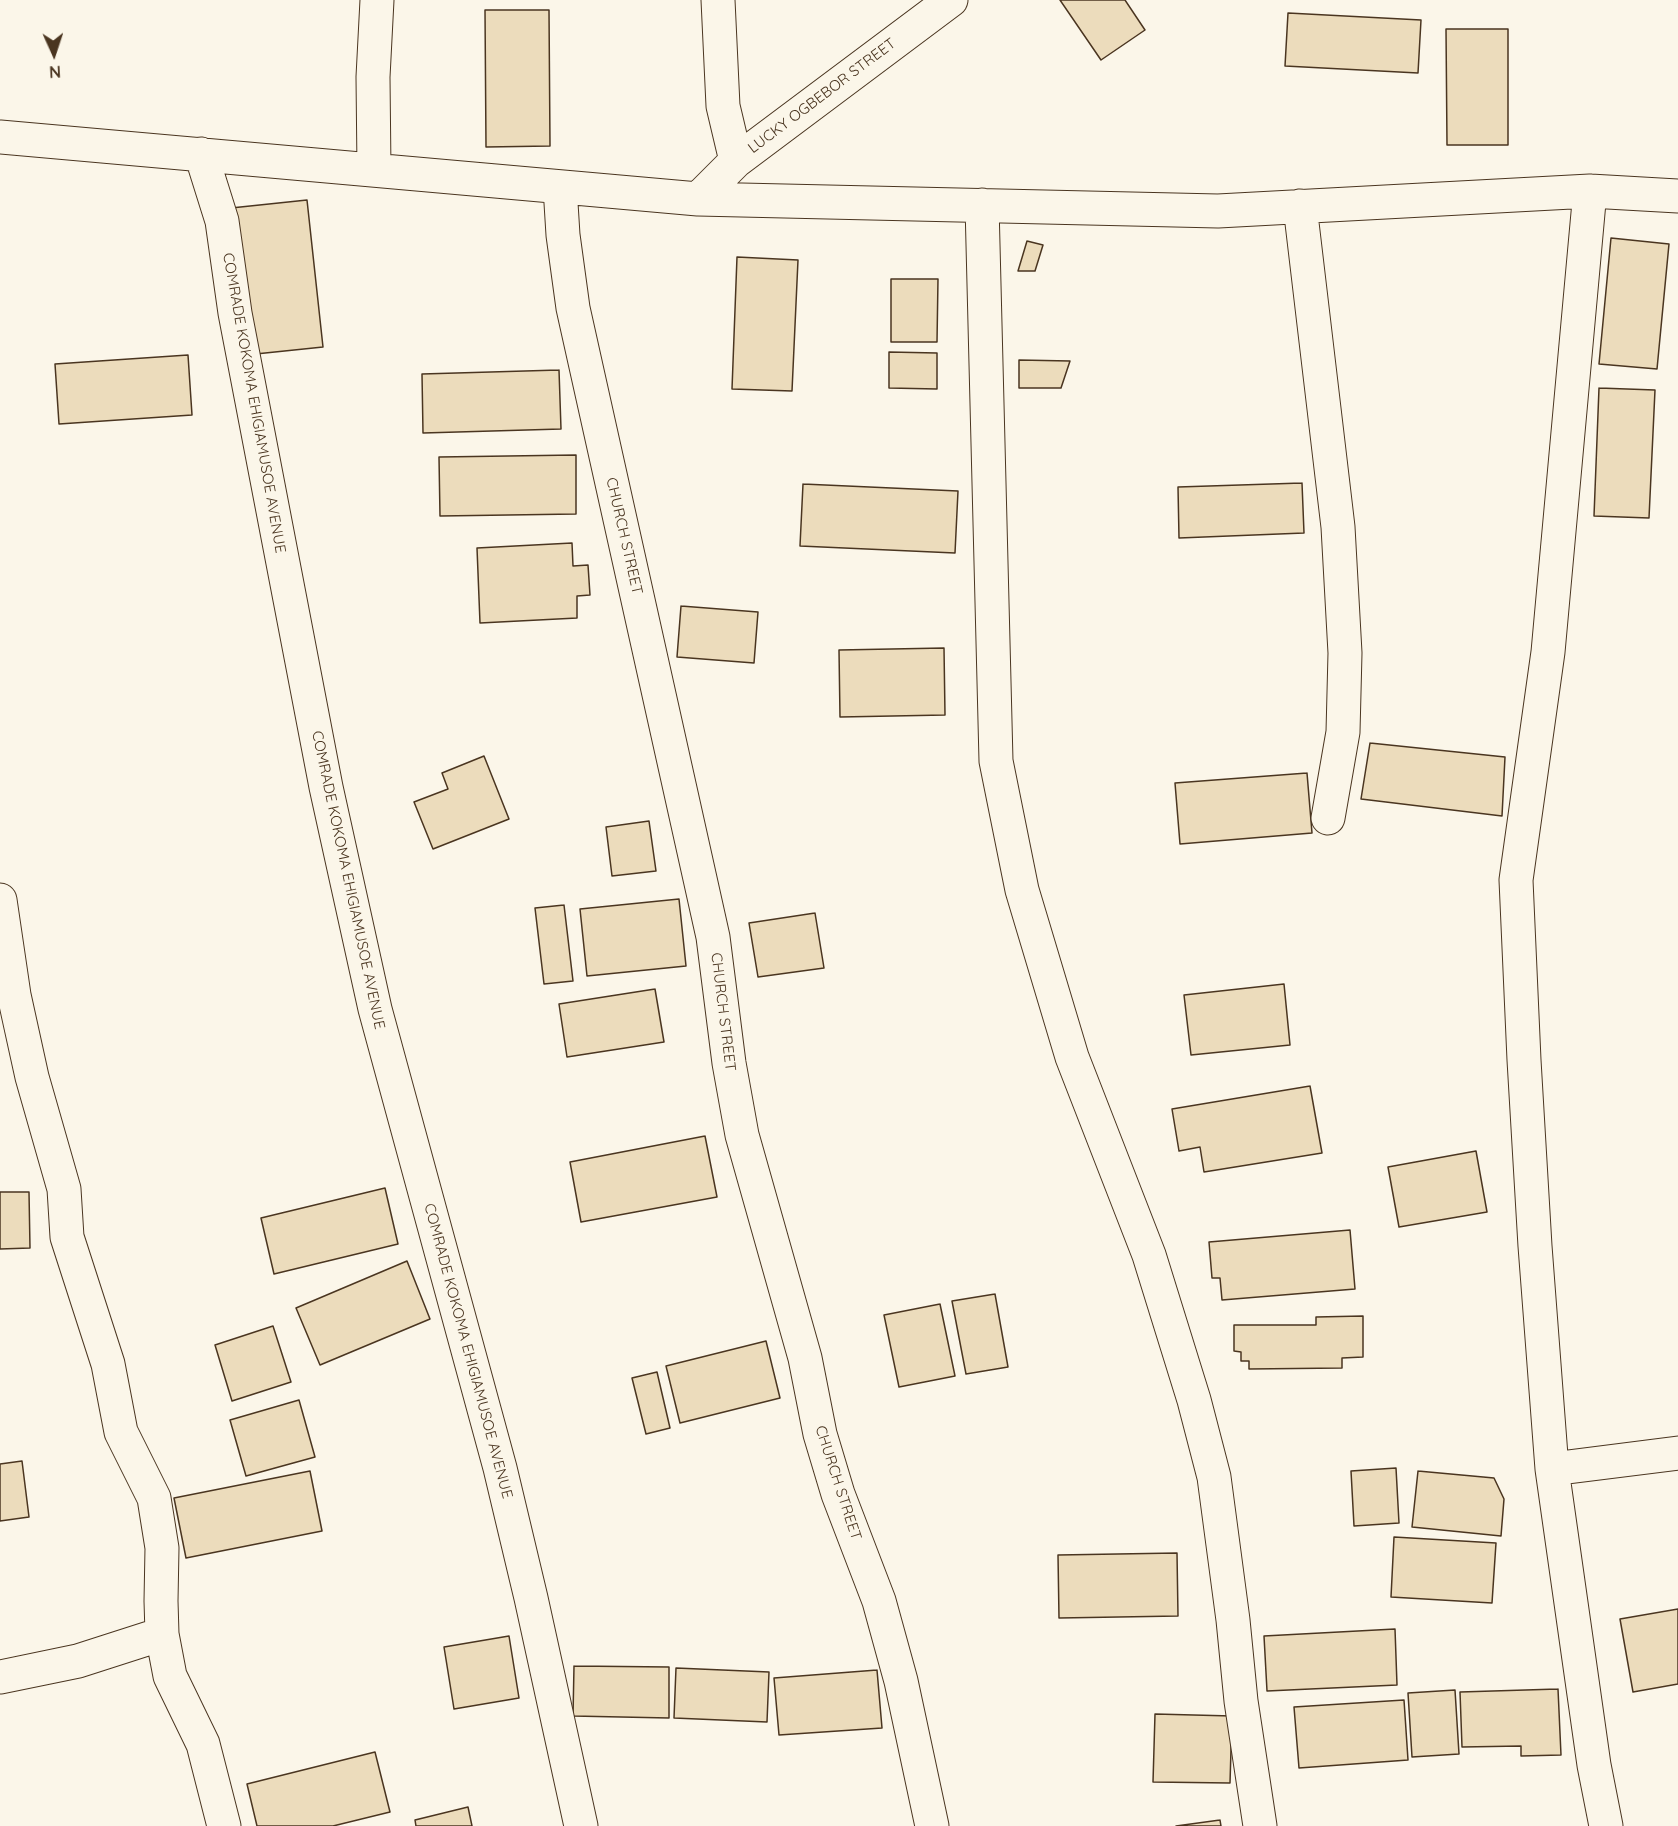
<!DOCTYPE html>
<style>
body{margin:0}
#map{position:relative;width:1678px;height:1826px;overflow:hidden;background:#fbf6e9;font-family:Quicksand,sans-serif}
canvas{display:block}
.north{position:absolute;left:24px;top:24px;width:60px;height:60px;-webkit-text-stroke:4px #fbf6e9;paint-order:stroke;rotate:177deg;font-size:16px;font-weight:700;line-height:24px;text-align:center;color:#4a3520}
.north::after{content:'';display:block;margin:auto;width:21px;height:27px;background:#4a3520;clip-path:polygon(50% 0,100% 100%,50% 72%,0 100%)}
</style>
<div id="map">
<canvas width="1678" height="1826"></canvas>
<div class="north">N</div>
</div>
<script>
const ctx = document.querySelector('canvas').getContext('2d');
ctx.lineJoin = 'round';
function fillPath(path, color) {
  ctx.fillStyle = color;
  ctx.fill(path, 'evenodd');
}
function poly(rows) {
  const path = new Path2D();
  for (const r of rows) {
    path.moveTo(r[0], r[1]);
    for (let i = 2; i < r.length; i += 2) path.lineTo(r[i], r[i + 1]);
  }
  return path;
}
function strokePath(path, color, width, dash) {
  ctx.strokeStyle = color;
  ctx.lineWidth = width;
  ctx.lineCap = dash ? 'butt' : 'round';
  ctx.setLineDash(dash || []);
  ctx.stroke(path);
}
function write(font, color, halo, rows, align = 'center') {
  ctx.font = font + ' Quicksand,sans-serif';
  ctx.lineWidth = 4.5;
  ctx.setLineDash([]);
  ctx.textBaseline = 'middle';
  ctx.strokeStyle = halo;
  ctx.fillStyle = color;
  for (const [text, x, y, turn = 0] of rows) {
    ctx.save();
    ctx.translate(x, y);
    ctx.rotate((+turn || 0) * Math.PI / 180);
    ctx.textAlign = isNaN(turn) ? turn : align;
    if (halo) ctx.strokeText(text, 0, 0);
    ctx.fillText(text, 0, 0);
    ctx.restore();
  }
}
const building = poly([
 [1060,0,1125,0,1145,30,1101,60,1060,0],
 [485,10,549,10,550,146,486,147,485,10],
 [1288,13,1421,20,1418,73,1285,66,1288,13],
 [1446,29,1508,29,1508,145,1447,145,1446,29],
 [307,200,323,347,246,355,231,208,307,200],
 [1611,238,1669,244,1657,369,1599,364,1611,238],
 [1027,241,1043,245,1035,271,1018,271,1027,241],
 [737,257,798,260,792,391,732,389,737,257],
 [891,279,938,279,937,342,891,342,891,279],
 [889,352,937,353,937,389,889,388,889,352],
 [188,355,192,415,59,424,55,364,188,355],
 [1019,360,1070,361,1061,388,1019,388,1019,360],
 [559,370,561,429,423,433,422,374,559,370],
 [1599,388,1655,390,1649,518,1594,516,1599,388],
 [576,455,576,514,440,516,439,457,576,455],
 [1302,483,1304,533,1179,538,1178,487,1302,483],
 [803,484,958,491,955,553,800,546,803,484],
 [572,543,573,566,588,565,590,595,577,596,577,618,480,623,477,548,572,543],
 [681,606,758,612,754,663,677,657,681,606],
 [944,648,945,715,840,717,839,650,944,648],
 [1370,743,1505,757,1502,816,1361,799,1370,743],
 [484,756,509,819,433,849,414,802,448,789,442,773,484,756],
 [1307,773,1312,833,1180,844,1175,783,1307,773],
 [649,821,656,871,612,876,606,827,649,821],
 [679,899,686,966,587,976,580,909,679,899],
 [564,905,573,981,544,984,535,908,564,905],
 [815,913,824,968,758,977,749,923,815,913],
 [1284,984,1290,1045,1191,1055,1184,995,1284,984],
 [655,989,664,1042,567,1057,559,1004,655,989],
 [1310,1086,1322,1153,1204,1172,1200,1147,1179,1151,1172,1109,1310,1086],
 [705,1136,717,1197,581,1222,570,1162,705,1136],
 [1476,1151,1487,1212,1399,1227,1388,1167,1476,1151],
 [385,1188,398,1244,274,1274,261,1218,385,1188],
 [0,1192,29,1192,30,1248,0,1249,0,1192],
 [1350,1230,1355,1289,1222,1300,1220,1278,1212,1278,1209,1242,1350,1230],
 [407,1261,430,1319,320,1365,296,1308,407,1261],
 [995,1294,1008,1367,966,1374,952,1301,995,1294],
 [940,1304,955,1376,899,1387,884,1315,940,1304],
 [1363,1316,1363,1357,1342,1358,1342,1368,1249,1369,1249,1361,1241,1361,1241,1352,1234,1351,1234,1325,1316,1325,1316,1317,1363,1316],
 [273,1326,291,1382,232,1401,215,1345,273,1326],
 [766,1341,780,1398,680,1423,666,1366,766,1341],
 [657,1372,670,1428,646,1434,632,1378,657,1372],
 [299,1400,315,1457,246,1476,230,1420,299,1400],
 [22,1461,29,1517,0,1521,0,1464,22,1461],
 [1396,1468,1399,1523,1354,1526,1351,1471,1396,1468],
 [310,1471,322,1531,186,1558,174,1498,310,1471],
 [1418,1471,1494,1478,1504,1499,1501,1536,1412,1527,1418,1471],
 [1394,1537,1496,1543,1492,1603,1391,1597,1394,1537],
 [1177,1553,1178,1616,1059,1618,1058,1555,1177,1553],
 [1678,1609,1678,1684,1633,1692,1620,1619,1678,1609],
 [1395,1629,1397,1685,1267,1691,1264,1636,1395,1629],
 [509,1636,519,1698,454,1709,444,1647,509,1636],
 [574,1666,669,1667,669,1718,573,1716,574,1666],
 [676,1668,769,1672,767,1722,674,1718,676,1668],
 [877,1670,882,1728,779,1735,774,1678,877,1670],
 [1558,1689,1561,1755,1521,1756,1521,1746,1462,1747,1460,1692,1558,1689],
 [1455,1690,1459,1754,1412,1757,1408,1693,1455,1690],
 [1404,1700,1408,1760,1299,1768,1294,1707,1404,1700],
 [1155,1714,1232,1716,1230,1783,1153,1782,1155,1714],
 [375,1752,390,1812,333,1826,257,1826,247,1784,375,1752],
 [468,1807,472,1826,416,1826,415,1820,468,1807],
 [1220,1820,1221,1826,1176,1826,1220,1820]
]);
const minor = poly([
 [718,0,723,106,736,161],
 [0,137,698,199,1218,211,1590,191,1678,196],
 [201,154,222,221,235,313,326,787,375,1009,500,1468,531,1598,581,1826],
 [374,170,373,77,377,0],
 [560,187,563,235,573,308,713,937,729,1063,742,1135,805,1358,820,1434,838,1494,879,1601,901,1681,932,1826],
 [1590,191,1548,652,1516,880,1524,1060,1535,1246,1552,1469,1594,1765,1606,1826],
 [698,199,736,161,951,0],
 [982,205,996,761,1022,890,1072,1057,1149,1255,1194,1400,1214,1477,1233,1620,1241,1701,1260,1826],
 [1300,206,1338,527,1345,653,1343,732,1328,818],
 [0,900,14,995,32,1077,64,1189,67,1237,108,1364,121,1432,154,1498,162,1548,161,1601,162,1634,170,1676,203,1744,224,1826],
 [1552,1469,1678,1453],
 [0,1677,78,1661,162,1634]
]);
const streetNames = [
 ["LUCKY OGBEBOR STREET",822,96,-37],
 ["COMRADE KOKOMA EHIGIAMUSOE AVENUE",254,403,80],
 ["CHURCH STREET",624,536,77],
 ["COMRADE KOKOMA EHIGIAMUSOE AVENUE",348,880,78],
 ["CHURCH STREET",723,1012,83],
 ["COMRADE KOKOMA EHIGIAMUSOE AVENUE",468,1351,75],
 ["CHURCH STREET",838,1483,72]
];
fillPath(building, '#ecdcbc');
strokePath(building, '#4a3520', 1.5);
strokePath(minor, '#4a3520', 35);
strokePath(minor, '#fbf6e9', 33);
write('15px', '#4a3520', '#fbf6e9', streetNames);
</script>
